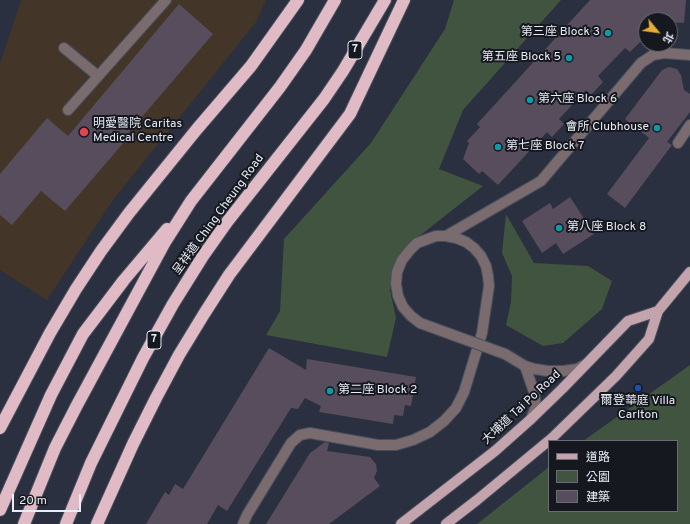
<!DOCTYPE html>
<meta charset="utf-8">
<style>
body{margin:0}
#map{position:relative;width:690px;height:524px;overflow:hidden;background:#2a303f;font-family:Overpass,"Noto Sans TC",sans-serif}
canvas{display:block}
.legend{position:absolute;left:548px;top:440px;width:130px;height:72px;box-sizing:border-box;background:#16181f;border:1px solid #6a6d75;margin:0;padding:5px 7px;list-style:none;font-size:12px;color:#e8ecf6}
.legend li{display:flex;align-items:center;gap:8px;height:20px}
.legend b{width:20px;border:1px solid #6a6d75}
.north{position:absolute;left:638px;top:12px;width:40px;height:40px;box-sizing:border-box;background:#16181f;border:1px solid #6a6d75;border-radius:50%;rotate:119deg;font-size:11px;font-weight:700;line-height:16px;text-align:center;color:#e8ecf6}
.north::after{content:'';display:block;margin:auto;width:14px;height:18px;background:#e5ad36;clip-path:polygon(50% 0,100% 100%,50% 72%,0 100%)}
.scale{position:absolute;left:12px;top:494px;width:69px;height:18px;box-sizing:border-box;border:2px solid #e8ecf6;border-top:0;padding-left:5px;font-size:12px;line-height:14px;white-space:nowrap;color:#e8ecf6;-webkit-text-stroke:3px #16181f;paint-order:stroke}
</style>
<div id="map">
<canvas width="690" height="524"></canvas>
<ul class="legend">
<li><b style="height:5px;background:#c3a4ac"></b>道路</li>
<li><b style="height:11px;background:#40543f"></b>公園</li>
<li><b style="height:11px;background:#584d5c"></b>建築</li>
</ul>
<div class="north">北</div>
<div class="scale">20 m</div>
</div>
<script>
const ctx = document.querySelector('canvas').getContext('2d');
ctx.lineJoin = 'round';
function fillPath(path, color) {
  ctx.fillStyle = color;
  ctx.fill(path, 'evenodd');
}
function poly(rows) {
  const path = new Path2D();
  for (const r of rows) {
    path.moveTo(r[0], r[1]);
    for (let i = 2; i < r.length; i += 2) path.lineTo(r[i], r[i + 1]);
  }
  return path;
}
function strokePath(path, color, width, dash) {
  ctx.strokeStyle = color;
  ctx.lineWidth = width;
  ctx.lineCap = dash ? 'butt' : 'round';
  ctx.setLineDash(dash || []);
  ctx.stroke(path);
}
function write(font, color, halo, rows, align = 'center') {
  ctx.font = font + ' Overpass,"Noto Sans TC",sans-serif';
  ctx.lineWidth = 4;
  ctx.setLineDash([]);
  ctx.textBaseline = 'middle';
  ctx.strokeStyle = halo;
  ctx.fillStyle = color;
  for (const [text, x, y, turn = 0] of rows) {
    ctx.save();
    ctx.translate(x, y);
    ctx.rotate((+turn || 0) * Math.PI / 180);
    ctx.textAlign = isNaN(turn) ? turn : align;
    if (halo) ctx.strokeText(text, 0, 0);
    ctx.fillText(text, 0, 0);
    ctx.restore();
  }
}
const medical = poly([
 [21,0,266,0,256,22,113,200,47,300,0,270,0,64]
]);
const green = poly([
 [454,0,561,0,463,110,439,169,483,186,413,241,399,259,390,290,396,318,387,357,266,335,280,311,284,239,371,143,445,29],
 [506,214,534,263,588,266,612,281,602,309,563,343,543,346,506,325,511,302,512,276,502,253],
 [690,365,690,524,477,524,549,467,549,511,677,511,677,441,583,441]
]);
const building = poly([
 [590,0,686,0,684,23,670,22,670,20,646,20,646,36,630,52,625,48,598,76,603,82,591,95,586,90,559,119,564,124,552,137,547,132,498,185,482,171,479,174,463,159,469,143,467,141,480,127,477,124],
 [179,4,213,34,129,132,131,134,65,211,41,191,12,225,0,215,0,174,47,118,68,136],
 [669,67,677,69,681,75,684,90,690,94,690,112,667,142,672,145,625,208,607,194,649,138,625,119,662,70],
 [570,197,594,234,563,254,556,243,542,253,522,221,550,203,553,209],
 [269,348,306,370,307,359,416,377,411,406,405,405,403,416,394,415,393,424,319,412,321,406,305,398,298,409,291,408,227,511,218,505,207,524,146,524,165,492,169,495,175,484,183,489],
 [325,442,329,443,327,451,370,457,376,464,377,471,374,478,380,486,329,524,266,524,310,453]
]);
const minor = poly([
 [64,48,98,76],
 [68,110,166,0],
 [678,143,690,125],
 [446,236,541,181,641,63,653,55,664,53,690,55],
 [505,354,525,366,535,369,548,371,563,371,577,369,586,364],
 [525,366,534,392,536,406,531,419],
 [243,524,247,515,291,443,300,435,310,433,378,445,396,445,413,440,430,432,444,421,456,408,464,392,482,333,489,286,488,276,486,266,481,256,474,248,466,242,456,238,446,236,436,236,417,243,410,250,402,260,397,272,396,284,398,296,403,307,411,316,420,323,431,327]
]);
const major = poly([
 [401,524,495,451,531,419,562,389,628,321,658,311],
 [446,524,477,500,552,438,616,376,649,339,658,311,690,272]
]);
const highway = poly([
 [0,428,50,333,76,289,101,251,129,213,197,129,251,66,298,0],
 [0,510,51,395,83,334,124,280,167,229],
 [24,524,55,448,76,407,165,242,191,201,280,87,306,50,335,0],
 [66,524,91,463,143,358,173,304,203,256,227,222,324,99,343,71,385,0],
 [97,524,133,444,156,398,179,355,204,314,229,275,350,114,404,0]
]);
const minorBridge = poly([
 [431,327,505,354]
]);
const markers = [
 [608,33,4,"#0f9aa8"],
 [569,58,4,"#0f9aa8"],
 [530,100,4,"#0f9aa8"],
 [657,128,4,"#0f9aa8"],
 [84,132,5,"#e0444e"],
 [498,147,4,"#0f9aa8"],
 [559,228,4,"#0f9aa8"],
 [638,388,4,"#1a4fb4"],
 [330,391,4,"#0f9aa8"]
];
const shields = [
 [355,50,14],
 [154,340,14]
];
const shieldNames = [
 ["7",355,50],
 ["7",154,340]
];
const poiNames = [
 ["第三座 Block 3",600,33,"right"],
 ["第五座 Block 5",561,58,"right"],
 ["第六座 Block 6",538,100],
 ["明愛醫院 Caritas",93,125],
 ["Medical Centre",93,139],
 ["會所 Clubhouse",649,128,"right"],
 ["第七座 Block 7",506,147],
 ["第八座 Block 8",567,228],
 ["第二座 Block 2",338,391],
 ["爾登華庭 Villa",638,402,"center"],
 ["Carlton",638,416,"center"]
];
const streetNames = [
 ["呈祥道 Ching Cheung Road",219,215,-54],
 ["大埔道 Tai Po Road",522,408,-43]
];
fillPath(medical, '#433528');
fillPath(green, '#40543f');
fillPath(building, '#584d5c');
strokePath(minor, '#484e5c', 12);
strokePath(major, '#484e5c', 12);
strokePath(highway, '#484e5c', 14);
strokePath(minor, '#7a6b6f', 10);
strokePath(major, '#c3a4ac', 10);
strokePath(highway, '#e0bbc5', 12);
strokePath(minorBridge, '#484e5c', 12, []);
strokePath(minorBridge, '#7a6b6f', 10);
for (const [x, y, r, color] of markers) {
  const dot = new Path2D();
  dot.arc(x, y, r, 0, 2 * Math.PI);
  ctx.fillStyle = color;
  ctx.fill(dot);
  strokePath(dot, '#16181f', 1.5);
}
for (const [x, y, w] of shields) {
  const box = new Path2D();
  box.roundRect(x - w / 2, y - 9, w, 18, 3);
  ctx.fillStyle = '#16181f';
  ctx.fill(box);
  strokePath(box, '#e8ecf6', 1);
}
write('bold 11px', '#e8ecf6', null, shieldNames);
write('12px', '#e8ecf6', '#16181f', poiNames, 'left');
write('12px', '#e8ecf6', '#16181f', streetNames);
</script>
